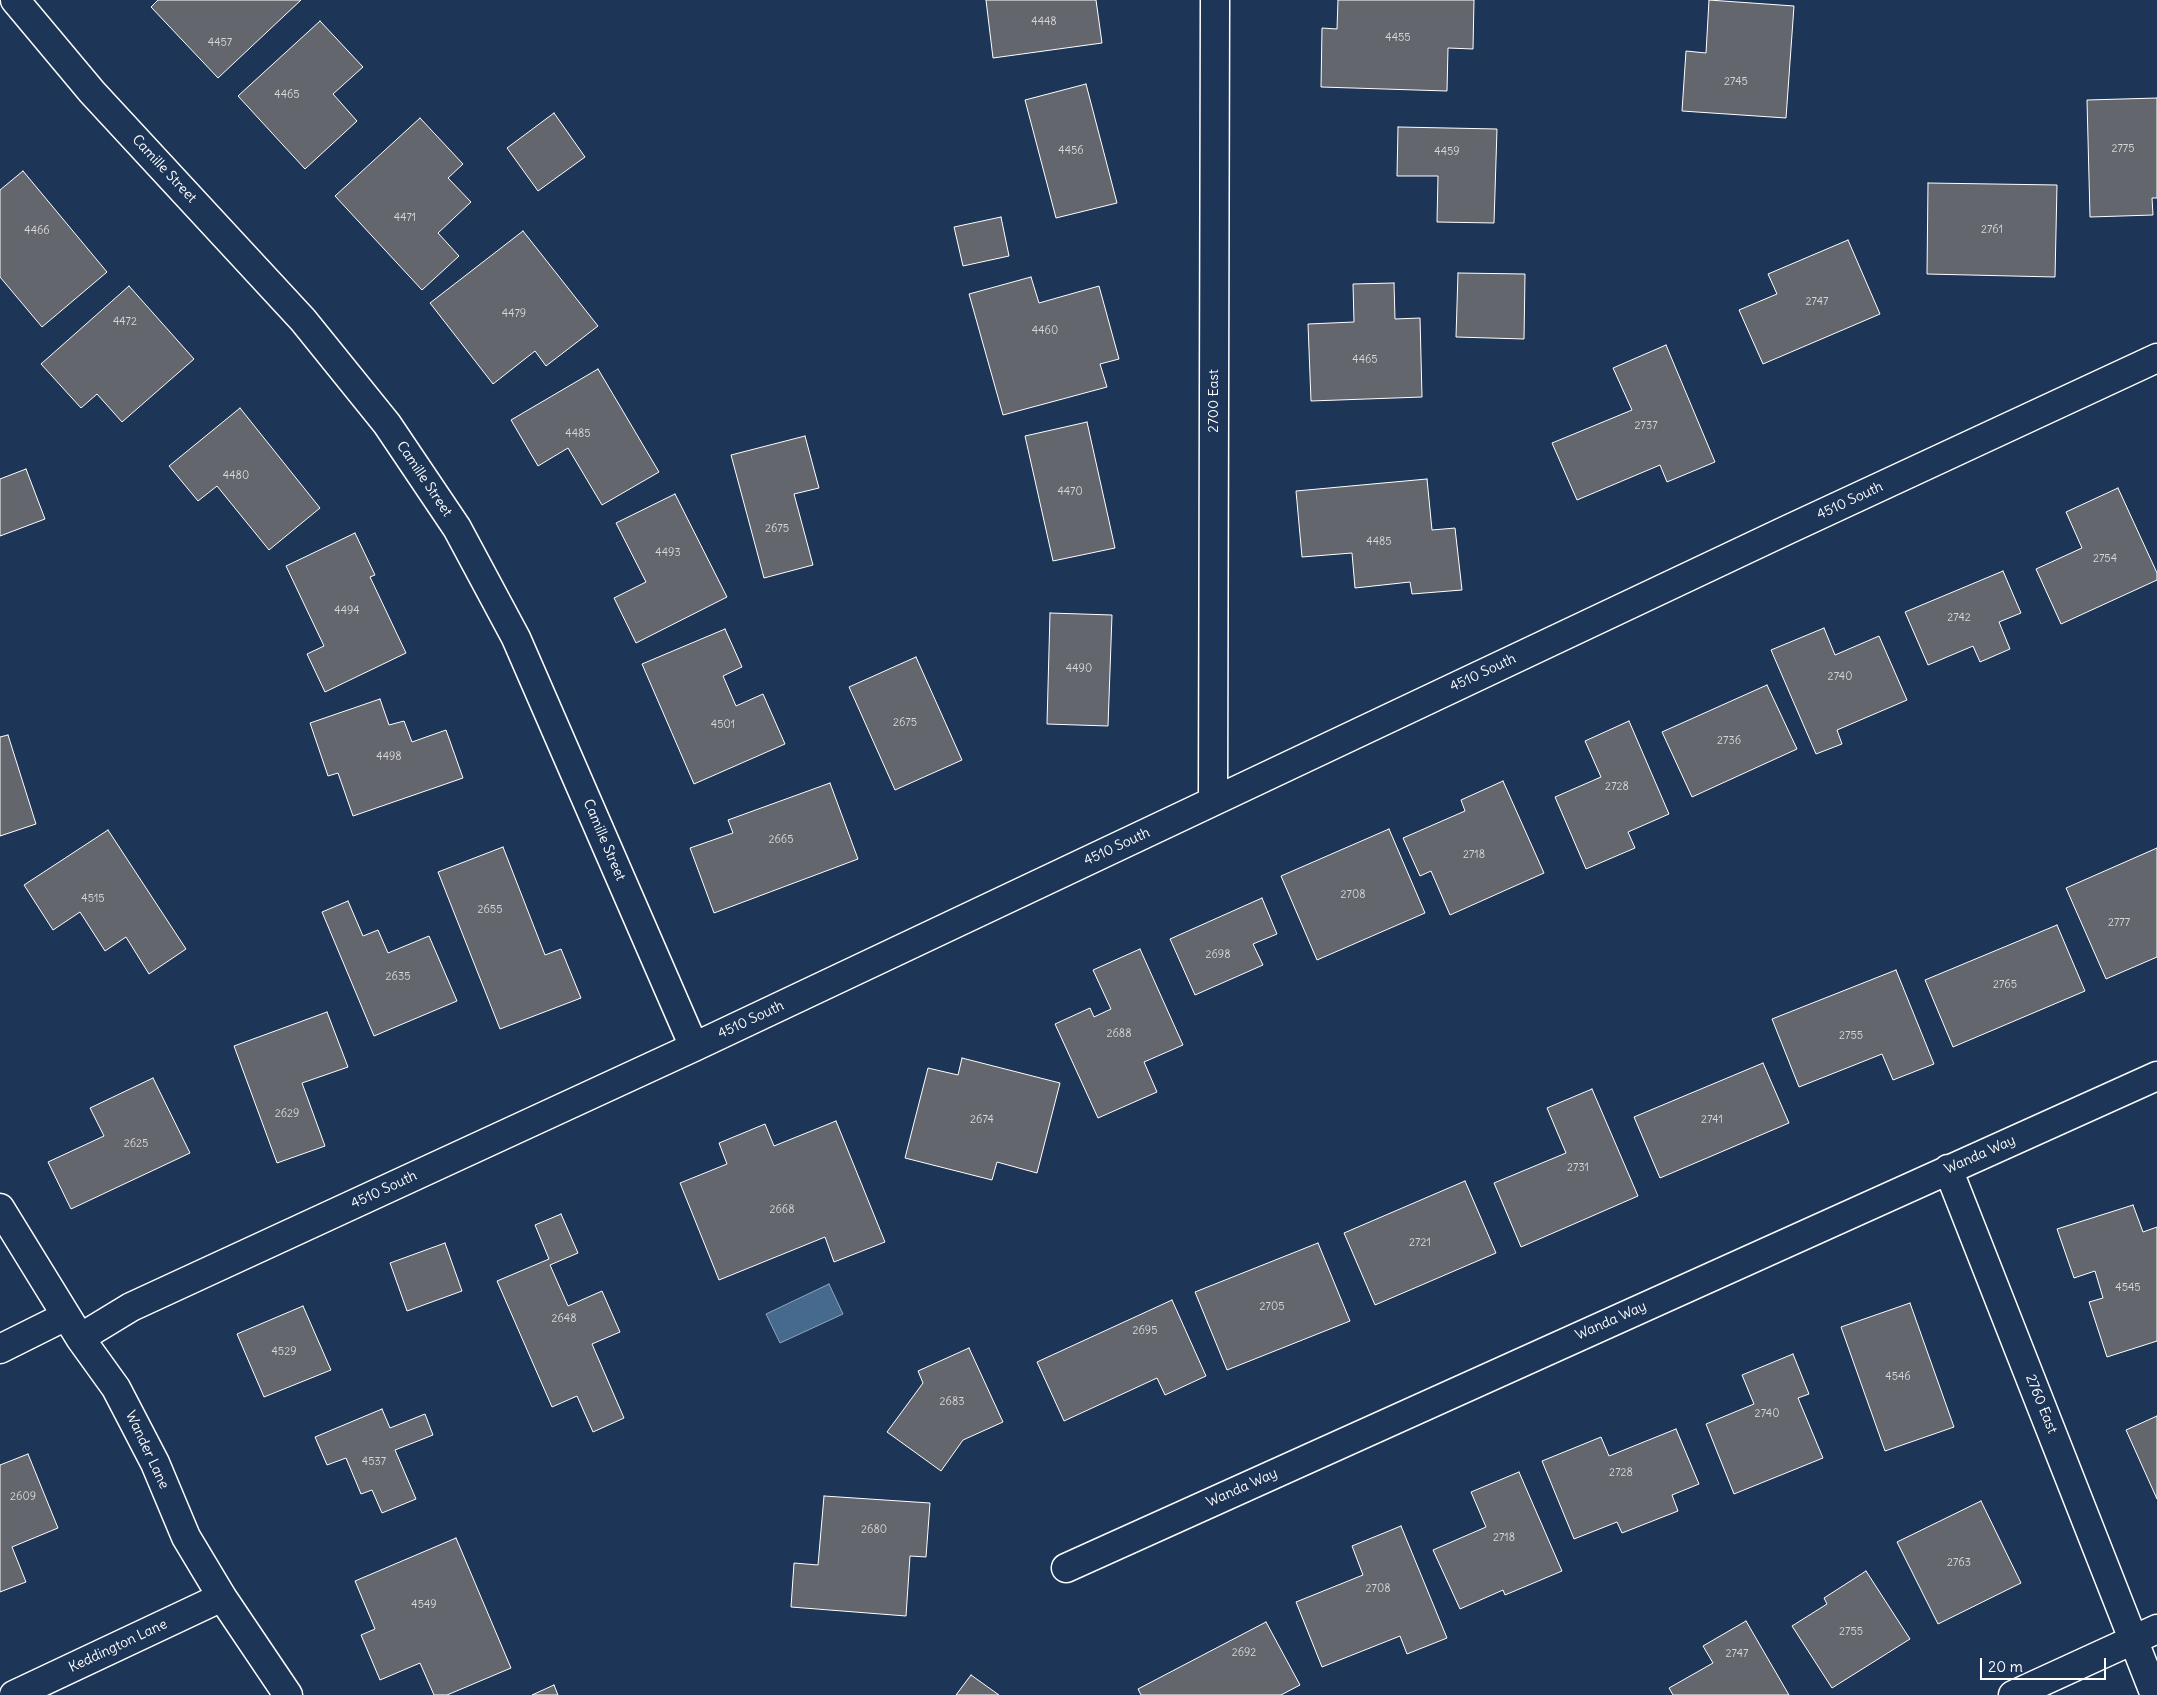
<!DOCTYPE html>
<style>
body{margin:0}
#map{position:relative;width:2157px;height:1695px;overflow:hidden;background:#1d3557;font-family:Delius,sans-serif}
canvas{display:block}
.scale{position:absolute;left:1980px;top:1658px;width:126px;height:22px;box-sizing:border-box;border:2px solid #fff;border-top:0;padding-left:6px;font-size:15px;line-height:18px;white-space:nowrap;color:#fff;-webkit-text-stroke:4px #1d3557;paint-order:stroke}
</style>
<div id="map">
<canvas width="2157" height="1695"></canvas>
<div class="scale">20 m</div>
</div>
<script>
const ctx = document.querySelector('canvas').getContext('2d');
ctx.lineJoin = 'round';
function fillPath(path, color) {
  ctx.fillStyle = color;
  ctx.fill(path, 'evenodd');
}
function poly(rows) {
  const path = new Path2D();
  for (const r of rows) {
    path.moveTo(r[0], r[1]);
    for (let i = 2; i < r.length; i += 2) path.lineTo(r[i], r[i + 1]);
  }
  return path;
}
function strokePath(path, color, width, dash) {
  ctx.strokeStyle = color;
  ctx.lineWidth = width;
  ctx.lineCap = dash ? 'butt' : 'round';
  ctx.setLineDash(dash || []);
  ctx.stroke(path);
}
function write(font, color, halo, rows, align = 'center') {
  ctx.font = font + ' Delius,sans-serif';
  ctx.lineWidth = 4;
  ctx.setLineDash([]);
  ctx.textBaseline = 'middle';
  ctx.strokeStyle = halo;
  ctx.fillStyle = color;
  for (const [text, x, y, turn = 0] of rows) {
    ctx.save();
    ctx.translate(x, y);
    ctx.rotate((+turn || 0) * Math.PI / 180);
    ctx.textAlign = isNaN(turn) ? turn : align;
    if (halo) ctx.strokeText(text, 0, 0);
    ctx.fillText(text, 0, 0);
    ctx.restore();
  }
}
const water = poly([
 [829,1284,843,1314,780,1343,766,1314,829,1284]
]);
const building = poly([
 [158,0,301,0,218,78,151,7,158,0],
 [986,0,1096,0,1102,43,993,58,986,0],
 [1338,0,1474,0,1473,49,1448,48,1447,91,1321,87,1322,28,1337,29,1338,0],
 [1709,0,1794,6,1786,118,1682,111,1686,51,1706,53,1709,0],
 [320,21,363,67,333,94,357,121,305,169,238,96,320,21],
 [1086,84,1117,203,1056,218,1025,100,1086,84],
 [2157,98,2157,198,2152,198,2153,215,2090,217,2087,100,2157,98],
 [554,113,585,157,538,191,507,148,554,113],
 [420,118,463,164,448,178,471,202,438,233,459,256,422,290,335,196,420,118],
 [1398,127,1497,129,1494,223,1437,222,1438,176,1397,176,1398,127],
 [23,171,107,272,42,327,0,277,0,190,23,171],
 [1928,183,2057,185,2055,277,1927,274,1928,183],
 [1001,217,1009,256,963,266,954,227,1001,217],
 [523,231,598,326,546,366,535,351,493,384,430,303,523,231],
 [1848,240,1880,314,1763,364,1739,310,1777,294,1768,274,1848,240],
 [1458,273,1525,274,1524,339,1456,337,1458,273],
 [1031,277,1039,303,1099,286,1119,359,1100,364,1107,387,1003,415,969,294,1031,277],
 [1394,283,1395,319,1420,318,1422,397,1311,401,1308,324,1354,322,1353,284,1394,283],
 [129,286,194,359,122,422,97,394,81,408,41,364,129,286],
 [1666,345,1715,462,1667,482,1660,465,1577,500,1552,443,1632,410,1613,368,1666,345],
 [598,369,659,472,602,505,568,448,538,466,511,420,598,369],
 [240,408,320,508,269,550,217,486,198,501,169,466,240,408],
 [1087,422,1115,548,1053,561,1025,436,1087,422],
 [805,436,819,488,794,494,813,565,764,578,731,455,805,436],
 [26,469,45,519,0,536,0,479,26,469],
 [1427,479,1432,530,1455,528,1462,590,1412,594,1410,582,1355,588,1352,553,1302,557,1296,491,1427,479],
 [2118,488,2157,573,2157,580,2061,624,2036,569,2082,548,2066,512,2118,488],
 [675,494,727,597,636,643,614,598,646,582,616,523,675,494],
 [355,533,375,575,370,577,406,653,325,692,307,654,324,646,286,566,355,533],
 [2003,571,2021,613,1999,622,2010,649,1980,662,1973,646,1928,665,1905,612,2003,571],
 [1050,613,1112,615,1108,726,1047,724,1050,613],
 [1824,628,1835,655,1879,636,1907,700,1837,730,1842,744,1816,754,1771,650,1824,628],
 [725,629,742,667,723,676,736,706,763,694,785,744,694,784,642,664,725,629],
 [916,657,962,760,895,790,849,687,916,657],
 [1767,685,1797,749,1692,797,1662,732,1767,685],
 [380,699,389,725,404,721,412,742,446,730,463,778,353,816,338,773,328,776,310,723,380,699],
 [1629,721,1669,814,1628,832,1635,848,1586,869,1555,797,1601,777,1585,741,1629,721],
 [8,735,36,824,0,836,0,737,8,735],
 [1503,781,1544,873,1450,915,1431,871,1420,876,1403,838,1465,811,1461,800,1503,781],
 [830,783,858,859,714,913,690,848,733,833,728,820,830,783],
 [1389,829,1425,913,1317,960,1281,876,1389,829],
 [108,830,186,949,149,974,126,937,105,951,80,912,53,930,24,885,108,830],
 [503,847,545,955,561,949,581,998,500,1029,438,872,503,847],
 [2157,848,2157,957,2106,979,2066,888,2157,848],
 [1262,898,1277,934,1253,944,1263,965,1195,995,1170,939,1262,898],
 [348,901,363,936,378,930,388,953,429,936,457,1001,374,1036,322,912,348,901],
 [2057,925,2085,991,1953,1047,1925,980,2057,925],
 [1140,949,1183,1045,1144,1062,1157,1092,1098,1118,1055,1024,1090,1008,1094,1017,1111,1009,1093,970,1140,949],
 [1896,970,1934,1064,1893,1080,1882,1054,1799,1087,1772,1019,1896,970],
 [327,1012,348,1067,302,1083,325,1146,277,1163,234,1046,327,1012],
 [962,1058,1060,1083,1037,1173,997,1162,992,1180,905,1158,928,1068,958,1075,962,1058],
 [1763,1063,1789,1123,1660,1178,1634,1117,1763,1063],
 [153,1078,190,1153,71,1209,48,1162,104,1136,90,1108,153,1078],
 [1592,1089,1638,1196,1521,1247,1494,1183,1566,1153,1547,1108,1592,1089],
 [836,1121,885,1242,834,1262,825,1237,719,1280,680,1183,727,1164,719,1143,765,1124,774,1146,836,1121],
 [1465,1181,1496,1253,1375,1305,1344,1233,1465,1181],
 [2133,1205,2143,1232,2157,1227,2157,1341,2107,1357,2089,1302,2103,1298,2095,1271,2074,1278,2057,1229,2133,1205],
 [561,1214,578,1253,550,1265,568,1306,602,1291,620,1332,592,1344,624,1418,593,1432,577,1396,552,1407,497,1281,549,1259,535,1225,561,1214],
 [445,1243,462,1291,407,1311,390,1263,445,1243],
 [1318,1243,1350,1321,1227,1370,1195,1292,1318,1243],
 [1172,1300,1206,1376,1165,1395,1157,1378,1064,1421,1037,1362,1172,1300],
 [1910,1303,1954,1427,1885,1451,1841,1327,1910,1303],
 [303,1306,331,1370,264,1397,237,1334,303,1306],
 [969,1348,1003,1422,963,1440,941,1471,887,1432,923,1383,918,1371,969,1348],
 [1793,1354,1809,1394,1798,1398,1823,1458,1734,1494,1706,1424,1754,1404,1742,1375,1793,1354],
 [382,1409,390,1428,425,1414,433,1435,395,1450,416,1499,382,1513,372,1490,361,1494,346,1458,327,1465,315,1437,382,1409],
 [2157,1416,2157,1499,2126,1430,2157,1416],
 [1676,1429,1699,1484,1672,1495,1678,1511,1622,1533,1617,1522,1574,1539,1542,1461,1601,1437,1609,1456,1676,1429],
 [28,1454,58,1528,12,1547,26,1582,0,1592,0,1465,28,1454],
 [1519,1472,1562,1571,1505,1595,1503,1590,1460,1609,1433,1550,1486,1527,1471,1492,1519,1472],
 [824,1496,930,1503,926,1557,910,1556,906,1616,791,1607,794,1563,818,1565,824,1496],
 [1981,1501,2021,1583,1938,1624,1897,1542,1981,1501],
 [1401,1526,1447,1638,1407,1654,1400,1636,1322,1667,1296,1602,1363,1575,1352,1546,1401,1526],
 [456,1538,511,1668,447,1695,434,1695,420,1663,380,1680,361,1635,375,1629,355,1581,456,1538],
 [1866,1571,1910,1639,1832,1688,1792,1626,1827,1604,1824,1598,1866,1571],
 [1746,1621,1789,1695,1673,1695,1669,1688,1713,1663,1703,1646,1746,1621],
 [1266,1622,1300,1685,1281,1695,1141,1695,1138,1689,1266,1622],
 [971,1675,999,1695,956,1695,971,1675],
 [554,1685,558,1695,532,1695,554,1685]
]);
const minor = poly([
 [15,0,92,92,303,320,387,424,457,528,516,638,694,1047],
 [1213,801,1215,0],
 [1948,1169,2155,1695],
 [0,1208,80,1338,116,1388,155,1463,186,1537,222,1597,288,1695],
 [80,1338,131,1307,694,1047,1787,530,2157,358],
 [0,1349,66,1316],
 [1066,1568,2157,1076],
 [14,1695,222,1597],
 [2013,1695,2157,1629]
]);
const numberNames = [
 ["4448",1044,22],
 ["4455",1398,38],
 ["4457",220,43],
 ["2745",1736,82],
 ["4465",287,95],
 ["2775",2123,149],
 ["4456",1071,151],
 ["4459",1447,152],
 ["4471",405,218],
 ["2761",1992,230],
 ["4466",37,231],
 ["2747",1817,302],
 ["4479",514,314],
 ["4472",125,322],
 ["4460",1045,331],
 ["4465",1365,360],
 ["2737",1646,426],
 ["4485",578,434],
 ["4480",236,476],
 ["4470",1070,492],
 ["2675",777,529],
 ["4485",1379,542],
 ["4493",668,553],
 ["2754",2105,559],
 ["4494",347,611],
 ["2742",1959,618],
 ["4490",1079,669],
 ["2740",1840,677],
 ["2675",905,723],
 ["4501",723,725],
 ["2736",1729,741],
 ["4498",389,757],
 ["2728",1617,787],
 ["2665",781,840],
 ["2718",1474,855],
 ["2708",1353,895],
 ["4515",93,899],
 ["2655",490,910],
 ["2777",2119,923],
 ["2698",1218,955],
 ["2635",398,977],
 ["2765",2005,985],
 ["2688",1119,1034],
 ["2755",1851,1036],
 ["2629",287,1114],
 ["2674",982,1120],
 ["2741",1712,1120],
 ["2625",136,1144],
 ["2731",1578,1168],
 ["2668",782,1210],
 ["2721",1420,1243],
 ["4545",2128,1288],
 ["2705",1272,1307],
 ["2648",564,1319],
 ["2695",1145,1331],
 ["4529",284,1352],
 ["4546",1898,1377],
 ["2683",952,1402],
 ["2740",1767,1414],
 ["4537",374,1462],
 ["2728",1621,1473],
 ["2609",23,1497],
 ["2680",874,1530],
 ["2718",1504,1538],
 ["2763",1959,1563],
 ["2708",1378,1589],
 ["4549",424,1605],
 ["2755",1851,1632],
 ["2692",1244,1653],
 ["2747",1737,1654]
];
const streetNames = [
 ["Camille Street",164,169,47],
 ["2700 East",1214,401,-90],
 ["Camille Street",424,479,56],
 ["4510 South",1850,501,-25],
 ["4510 South",1483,673,-25],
 ["Camille Street",604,840,67],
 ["4510 South",1117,847,-25],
 ["4510 South",751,1020,-25],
 ["Wanda Way",1980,1155,-24],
 ["4510 South",384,1190,-25],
 ["Wanda Way",1611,1321,-24],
 ["2760 East",2041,1404,68],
 ["Wander Lane",147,1450,65],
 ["Wanda Way",1242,1488,-24],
 ["Keddington Lane",118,1646,-25]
];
fillPath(water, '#466a8d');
strokePath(water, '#90a6bb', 1);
fillPath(building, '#64666d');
strokePath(building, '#fff', 1);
strokePath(minor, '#fff', 31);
strokePath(minor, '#1d3557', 28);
write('11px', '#d8d9da', null, numberNames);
write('14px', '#fff', '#1d3557', streetNames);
</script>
